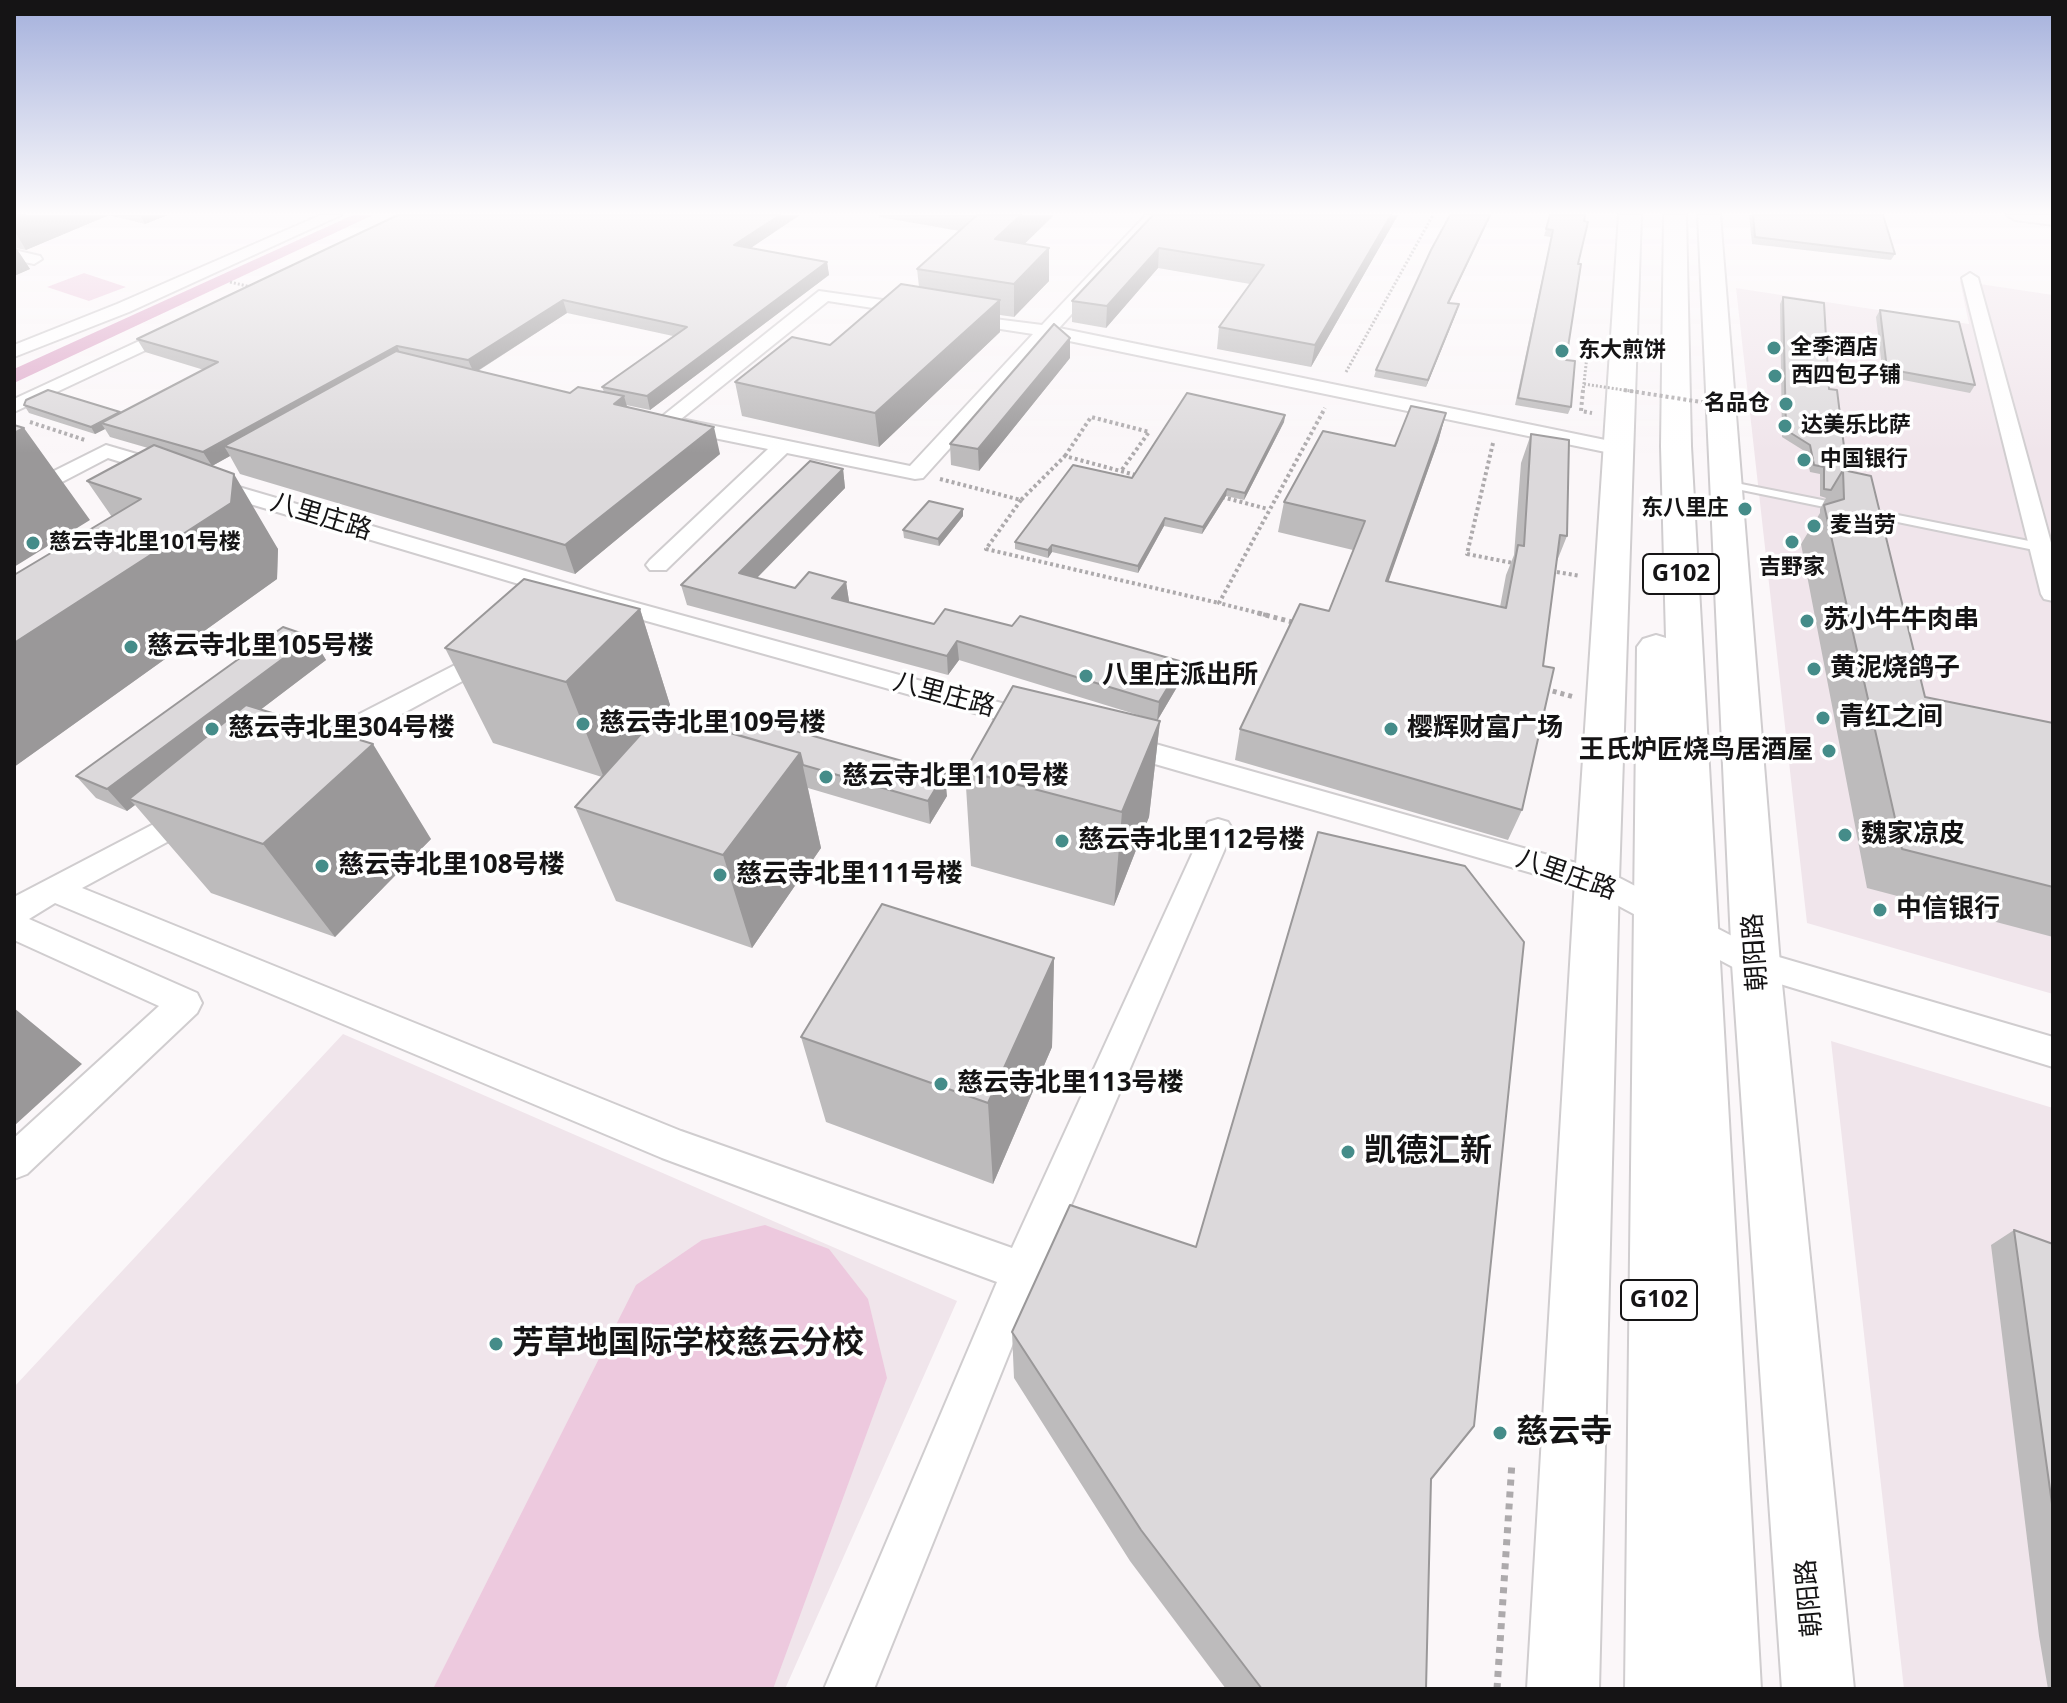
<!DOCTYPE html>
<meta charset="utf-8">
<style>
body{margin:0}
#map{position:relative;width:2067px;height:1703px;overflow:hidden;background:#fbf7f9;font-family:"Noto Sans",sans-serif}
canvas{display:block}
.frame{position:absolute;inset:0;border:16px solid #151415;pointer-events:none}
</style>
<div id="map">
<canvas width="2067" height="1703"></canvas>
<div class="frame"></div>
</div>
<script>
const ctx = document.querySelector('canvas').getContext('2d');
ctx.lineJoin = 'round';
function fillPath(path, color) {
  ctx.fillStyle = color;
  ctx.fill(path, 'evenodd');
}
function poly(rows) {
  const path = new Path2D();
  for (const r of rows) {
    path.moveTo(r[0], r[1]);
    for (let i = 2; i < r.length; i += 2) path.lineTo(r[i], r[i + 1]);
  }
  return path;
}
function strokePath(path, color, width, dash) {
  ctx.strokeStyle = color;
  ctx.lineWidth = width;
  ctx.lineCap = dash ? 'butt' : 'round';
  ctx.setLineDash(dash || []);
  ctx.stroke(path);
}
function write(font, color, halo, rows, align = 'center') {
  ctx.font = font + ' "Noto Sans","Noto Sans SC",sans-serif';
  ctx.lineWidth = 7;
  ctx.setLineDash([]);
  ctx.textBaseline = 'middle';
  ctx.strokeStyle = halo;
  ctx.fillStyle = color;
  for (const [text, x, y, turn = 0] of rows) {
    ctx.save();
    ctx.translate(x, y);
    ctx.rotate((+turn || 0) * Math.PI / 180);
    ctx.textAlign = isNaN(turn) ? turn : align;
    if (halo) ctx.strokeText(text, 0, 0);
    ctx.fillText(text, 0, 0);
    ctx.restore();
  }
}
const built = poly([
 [1960,281,2053,295,2053,994,1807,923,1736,288,1969,324],
 [343,1034,957,1301,785,1689,14,1689,14,1387],
 [1831,1041,2053,1108,2053,1689,1904,1689]
]);
const green = poly([
 [84,273,126,287,89,301,47,287],
 [765,1225,829,1249,868,1299,887,1378,773,1689,433,1689,636,1285,702,1240]
]);
const canal = poly([
 [353,215,373,215,14,383,14,369,353,215]
]);
const pathFar3 = poly([
 [230,282,251,287],
 [1346,372,1433,215],
 [1583,392,1588,347,1598,349]
]);
const pathFar2 = poly([
 [1583,390,1581,411,1592,413],
 [30,422,85,440],
 [1493,443,1467,554,1518,564],
 [1065,456,1091,417,1149,432,1121,471],
 [940,479,1021,500,1065,456,1139,476],
 [1222,497,1268,509],
 [1021,500,986,549,1219,603],
 [1551,571,1580,576],
 [1266,615,1219,603,1325,408]
]);
const pathFar1 = poly([
 [1258,613,1296,623],
 [1545,689,1574,697]
]);
const path = poly([
 [1497,1689,1512,1462]
]);
const lane = poly([
 [1726,481,2039,543,2045,547,2039,551,1722,486,1720,484,1726,481]
]);
const street = poly([
 [321,215,341,215,129,312,14,357,14,345,117,304,321,215],
 [1146,215,1162,215,1059,328,1620,443,1630,449,1620,455,1050,337,923,478,915,479,787,453,666,570,650,570,646,565,650,560,768,449,665,428,655,422,819,291,918,305,927,310,918,315,828,301,681,419,910,466,1033,334,955,322,952,318,955,314,1042,325,1146,215],
 [2007,215,2053,215,2053,225,2015,220,2007,215],
 [14,250,40,256,42,259,34,264,14,260,14,250],
 [1970,273,1978,278,2053,550,2053,601,2044,599,2041,594,1962,278,1970,273],
 [176,324,185,329,182,333,14,412,14,399,176,324],
 [106,445,174,465,177,470,166,476,108,458,14,507,14,491,106,445],
 [208,478,604,594,1049,716,1053,722,1049,728,1039,731,586,604,200,489,197,484,208,478],
 [494,645,503,647,507,653,503,659,317,760,307,763,297,760,293,753,297,746,494,645],
 [1120,734,1608,872,1765,953,2053,1037,2053,1067,1744,973,1587,889,1110,751,1106,744,1110,737,1120,734],
 [194,803,204,806,209,814,204,822,82,888,681,1131,1012,1248,1203,830,1208,822,1218,819,1228,822,1233,830,1039,1279,874,1689,824,1689,997,1282,662,1158,55,903,29,919,197,993,202,1003,197,1013,27,1174,14,1179,14,1138,159,1006,14,940,14,897,194,803]
]);
const secondary = poly([
 [1619,215,1641,215,1619,880,1599,1689,1527,1689,1575,880,1619,215],
 [1698,215,1720,215,1780,964,1854,1689,1782,1689,1732,964,1698,215]
]);
const highway = poly([
 [1664,215,1686,215,1691,446,1761,1689,1625,1689,1637,647,1643,639,1656,635,1666,638,1661,446,1664,215]
]);
const pathBridgeFar1 = poly([
 [1584,384,1637,392]
]);
const pathBridge = poly([
 [1624,390,1746,409]
]);
const wall = poly([
 [14,215,168,215,145,224,109,215,26,250,16,248,30,269,14,276],
 [879,215,1053,215,1053,216,1024,244,1049,248,1049,281,1014,317,1000,315,1000,332,879,447,742,416,735,382,830,345,919,287,917,269,960,231,879,217],
 [1153,215,1398,215,1311,367,1217,349,1219,327,1250,284,1158,268,1106,328,1072,322,1072,301],
 [1550,215,1578,264,1566,360,1571,407,1568,414,1515,405,1551,237,1544,236],
 [1749,215,1883,215,1895,254,1891,260,1752,244],
 [750,248,827,262,829,275,650,410,626,405,627,406,720,454,575,574,240,474,230,456,212,466,278,549,277,579,14,767,14,575,112,517,87,481,148,448,110,437,105,429,95,434,29,413,24,405,121,413,204,370,145,352,137,339],
 [567,313,673,336,602,387,604,392,570,393,478,371],
 [1783,297,1829,389,1847,471,1925,697,2053,723,2053,937,1867,888,1801,544,1820,513,1820,509,1826,498,1820,496,1820,474,1810,472,1806,452,1782,437,1780,304],
 [1450,303,1457,311,1426,387,1374,377,1376,370],
 [1880,310,1975,385,1970,393,1883,376,1876,317],
 [1070,358,979,471,951,465,950,444],
 [1446,413,1438,442,1388,581,1500,607,1506,575,1514,555,1521,463,1531,434,1567,536,1557,561,1522,810,1508,840,1235,760,1240,729,1329,611,1353,550,1278,532,1284,502,1395,446],
 [1285,415,1284,422,1244,500,1226,496,1202,534,1164,526,1138,573,1052,552,1048,558,1015,549,1015,542,1132,478],
 [843,469,845,488,757,578,795,588,846,582,849,601,848,602,934,624,1012,626,1183,662,1180,682,1157,721,1160,721,1149,817,1114,906,971,866,965,771,1151,719,959,660,948,675,687,605,681,585],
 [963,509,963,516,939,546,904,538,903,530],
 [640,609,670,705,663,713,947,796,930,824,808,788,821,848,752,948,616,901,575,807,602,777,493,743,445,648],
 [312,637,326,660,260,710,431,839,335,937,211,893,135,805,127,811,96,798,76,776],
 [1054,958,1052,1047,993,1184,826,1122,801,1037],
 [2014,1230,2053,1244,2053,1689,2048,1689,2039,1636,1991,1245],
 [1012,1332,1431,1479,1426,1689,1226,1689,1130,1561,1014,1378]
]);
const shadedWall = poly([
 [25,215,109,215,26,250,14,230,14,219],
 [140,215,168,215,145,224],
 [780,215,800,215,736,258,734,245],
 [1021,215,1053,215,1053,216,996,272,995,239],
 [1391,215,1398,215,1311,367,1315,345],
 [1490,215,1491,215,1446,309,1448,303],
 [14,245,30,269,14,276],
 [1049,248,1049,281,1014,317,1014,284],
 [1159,248,1158,268,1106,328,1107,306],
 [827,262,829,275,650,410,647,396],
 [563,300,567,313,474,373,468,360],
 [1000,300,1000,332,879,447,875,413],
 [1459,304,1457,311,1426,387,1428,380],
 [1070,338,1070,358,979,471,978,449],
 [397,346,403,359,224,446,230,456,212,466,203,452],
 [624,396,632,424,614,404],
 [120,412,101,423,105,429,95,434,91,427],
 [1446,413,1438,442,1378,611,1386,581],
 [1285,415,1284,422,1244,500,1245,493],
 [714,427,720,454,575,574,565,545],
 [24,428,90,520,14,567,14,433],
 [843,469,845,488,743,592,739,573],
 [234,474,278,549,277,579,14,767,14,643],
 [1227,489,1226,496,1202,534,1203,527],
 [963,509,963,516,939,546,938,539],
 [1165,518,1164,526,1138,573,1138,566],
 [1052,545,1052,552,1048,558,1048,550],
 [846,582,849,601,836,617,832,598],
 [640,609,670,705,604,778,566,682],
 [312,637,326,660,139,802,129,799,135,805,127,811,107,789],
 [957,641,959,660,948,675,947,656],
 [1183,662,1180,682,1157,721,1159,702],
 [1160,721,1149,817,1114,906,1122,812],
 [373,744,431,839,335,937,263,844],
 [800,753,821,848,752,948,723,855],
 [945,773,947,796,930,824,928,801],
 [1054,958,1052,1047,993,1184,988,1103],
 [14,1008,82,1064,14,1126]
]);
const building = poly([
 [14,215,25,215,14,219,14,215],
 [398,215,780,215,734,245,827,262,647,396,602,387,687,327,563,300,468,360,397,346,203,452,101,423,218,362,137,339,398,215],
 [977,215,1021,215,995,239,1049,248,1014,284,917,269,977,215],
 [1153,215,1391,215,1315,345,1219,327,1264,265,1159,248,1107,306,1072,301,1153,215],
 [1450,215,1490,215,1448,303,1459,304,1428,380,1376,370,1431,250,1450,215],
 [1550,215,1585,215,1584,221,1588,222,1578,264,1581,264,1566,360,1575,361,1571,407,1518,398,1553,230,1546,229,1550,215],
 [1753,215,1883,215,1895,254,1755,237,1753,215],
 [901,284,1000,300,875,413,735,382,792,337,830,345,901,284],
 [1783,297,1824,303,1829,389,1837,390,1847,471,1843,470,1831,490,1824,489,1824,467,1814,465,1810,445,1786,430,1783,297],
 [1880,310,1959,322,1975,385,1887,369,1880,310],
 [1054,324,1070,338,978,449,950,444,1054,324],
 [396,351,570,393,578,387,624,396,614,404,714,427,565,545,224,446,396,351],
 [48,390,120,412,91,427,24,405,26,400,48,390],
 [1187,393,1285,415,1245,493,1227,489,1203,527,1165,518,1138,566,1052,545,1048,550,1015,542,1073,465,1132,478,1187,393],
 [1411,406,1446,413,1386,581,1506,608,1518,545,1524,546,1531,434,1569,440,1567,536,1560,535,1543,666,1554,668,1522,810,1240,729,1300,604,1329,611,1365,521,1284,502,1323,431,1395,446,1411,406],
 [14,425,24,428,14,433,14,425],
 [154,445,234,474,231,503,14,643,14,575,141,499,87,481,154,445],
 [810,461,843,469,739,573,795,588,809,572,846,582,832,598,934,624,945,609,1012,626,1020,616,1183,662,1159,702,957,641,947,656,681,585,810,461],
 [1843,470,1871,476,1925,697,2053,723,2053,887,1902,849,1824,505,1844,499,1843,470],
 [929,501,963,509,938,539,903,530,929,501],
 [524,579,640,609,566,682,445,648,524,579],
 [283,627,312,637,107,789,76,776,283,627],
 [1013,686,1160,721,1122,812,965,771,1013,686],
 [246,705,373,744,263,844,129,799,246,705],
 [721,710,945,773,928,801,803,765,800,753,707,726,721,710],
 [660,713,800,753,723,855,575,807,660,713],
 [1318,832,1465,866,1524,942,1474,1426,1431,1479,1426,1689,1262,1689,1141,1530,1012,1332,1070,1205,1196,1247,1318,832],
 [882,904,1054,958,988,1103,801,1037,882,904],
 [2014,1230,2053,1244,2053,1511,2014,1230]
]);
const markers = [
 [1774,348,8,"#458c89"],
 [1562,351,8,"#458c89"],
 [1775,376,8,"#458c89"],
 [1786,404,8,"#458c89"],
 [1785,426,8,"#458c89"],
 [1804,460,8,"#458c89"],
 [1745,509,8,"#458c89"],
 [1814,526,8,"#458c89"],
 [1792,542,8,"#458c89"],
 [33,543,8,"#458c89"],
 [1807,621,8,"#458c89"],
 [131,647,8,"#458c89"],
 [1814,669,8,"#458c89"],
 [1086,676,8,"#458c89"],
 [1823,718,8,"#458c89"],
 [583,724,8,"#458c89"],
 [212,729,8,"#458c89"],
 [1391,729,8,"#458c89"],
 [1829,751,8,"#458c89"],
 [826,777,8,"#458c89"],
 [1845,835,8,"#458c89"],
 [1062,841,8,"#458c89"],
 [322,866,8,"#458c89"],
 [720,875,8,"#458c89"],
 [1880,910,8,"#458c89"],
 [941,1084,8,"#458c89"],
 [1348,1152,8,"#458c89"],
 [496,1344,8,"#458c89"],
 [1500,1433,8,"#458c89"]
];
const farPoinames = [
 ["全季酒店",1790,348],
 ["东大煎饼",1578,351],
 ["西四包子铺",1791,376],
 ["名品仓",1770,404,"right"],
 ["达美乐比萨",1801,426],
 ["中国银行",1820,460],
 ["东八里庄",1729,509,"right"],
 ["麦当劳",1830,526],
 ["慈云寺北里101号楼",49,543],
 ["吉野家",1792,568,"center"]
];
const shields = [
 [1681,574,76],
 [1659,1300,76]
];
const shieldNames = [
 ["G102",1681,574],
 ["G102",1659,1300]
];
const streetNames = [
 ["八里庄路",321,517,17],
 ["八里庄路",944,695,15],
 ["八里庄路",1566,875,19],
 ["朝阳路",1756,952,-94],
 ["朝阳路",1810,1598,-95]
];
const poiNames = [
 ["苏小牛牛肉串",1823,621],
 ["慈云寺北里105号楼",147,647],
 ["黄泥烧鸽子",1830,669],
 ["八里庄派出所",1102,676],
 ["青红之间",1839,718],
 ["慈云寺北里109号楼",599,724],
 ["慈云寺北里304号楼",228,729],
 ["樱辉财富广场",1407,729],
 ["王氏炉匠烧鸟居酒屋",1813,751,"right"],
 ["慈云寺北里110号楼",842,777],
 ["魏家凉皮",1861,835],
 ["慈云寺北里112号楼",1078,841],
 ["慈云寺北里108号楼",338,866],
 ["慈云寺北里111号楼",736,875],
 ["中信银行",1896,910],
 ["慈云寺北里113号楼",957,1084]
];
const nearPoinames = [
 ["凯德汇新",1364,1152],
 ["芳草地国际学校慈云分校",512,1344],
 ["慈云寺",1516,1433]
];
fillPath(built, '#f0e5eb');
fillPath(green, '#edc9de');
fillPath(canal, '#dfabcb');
strokePath(lane, '#d0cdcf', 4);
strokePath(street, '#d0cdcf', 4);
strokePath(secondary, '#d0cdcf', 4);
strokePath(highway, '#d0cdcf', 4);
strokePath(pathFar3, '#adaaac', 3, [2, 2]);
strokePath(pathFar2, '#adaaac', 4, [3, 3]);
strokePath(pathFar1, '#adaaac', 5, [4, 4]);
strokePath(path, '#adaaac', 7, [6, 6]);
fillPath(lane, '#fff');
fillPath(street, '#fff');
fillPath(secondary, '#fff');
fillPath(highway, '#fff');
strokePath(pathBridgeFar1, '#adaaac', 3, [2, 2]);
strokePath(pathBridge, '#adaaac', 4, [3, 3]);
fillPath(wall, '#bdbbbc');
fillPath(shadedWall, '#9a9899');
fillPath(building, '#dcd9db');
strokePath(building, '#9a9899', 2);
const sky = ctx.createLinearGradient(0, 0, 0, 453);
sky.addColorStop(0, '#a4b0dc');
sky.addColorStop(0.47, '#fdfbfc');
sky.addColorStop(1, '#fdfbfc00');
ctx.fillStyle = sky;
ctx.fillRect(0, 0, 2067, 453);
for (const [x, y, r, color] of markers) {
  const dot = new Path2D();
  dot.arc(x, y, r, 0, 2 * Math.PI);
  ctx.fillStyle = color;
  ctx.fill(dot);
  strokePath(dot, '#fff', 3);
}
write('bold 22px', '#151415', '#fff', farPoinames, 'left');
for (const [x, y, w] of shields) {
  const box = new Path2D();
  box.roundRect(x - w / 2, y - 20, w, 40, 6);
  ctx.fillStyle = '#fff';
  ctx.fill(box);
  strokePath(box, '#151415', 2);
}
write('bold 24px', '#151415', null, shieldNames);
write('26px', '#151415', '#fff', streetNames);
write('bold 26px', '#151415', '#fff', poiNames, 'left');
write('bold 32px', '#151415', '#fff', nearPoinames, 'left');
</script>
